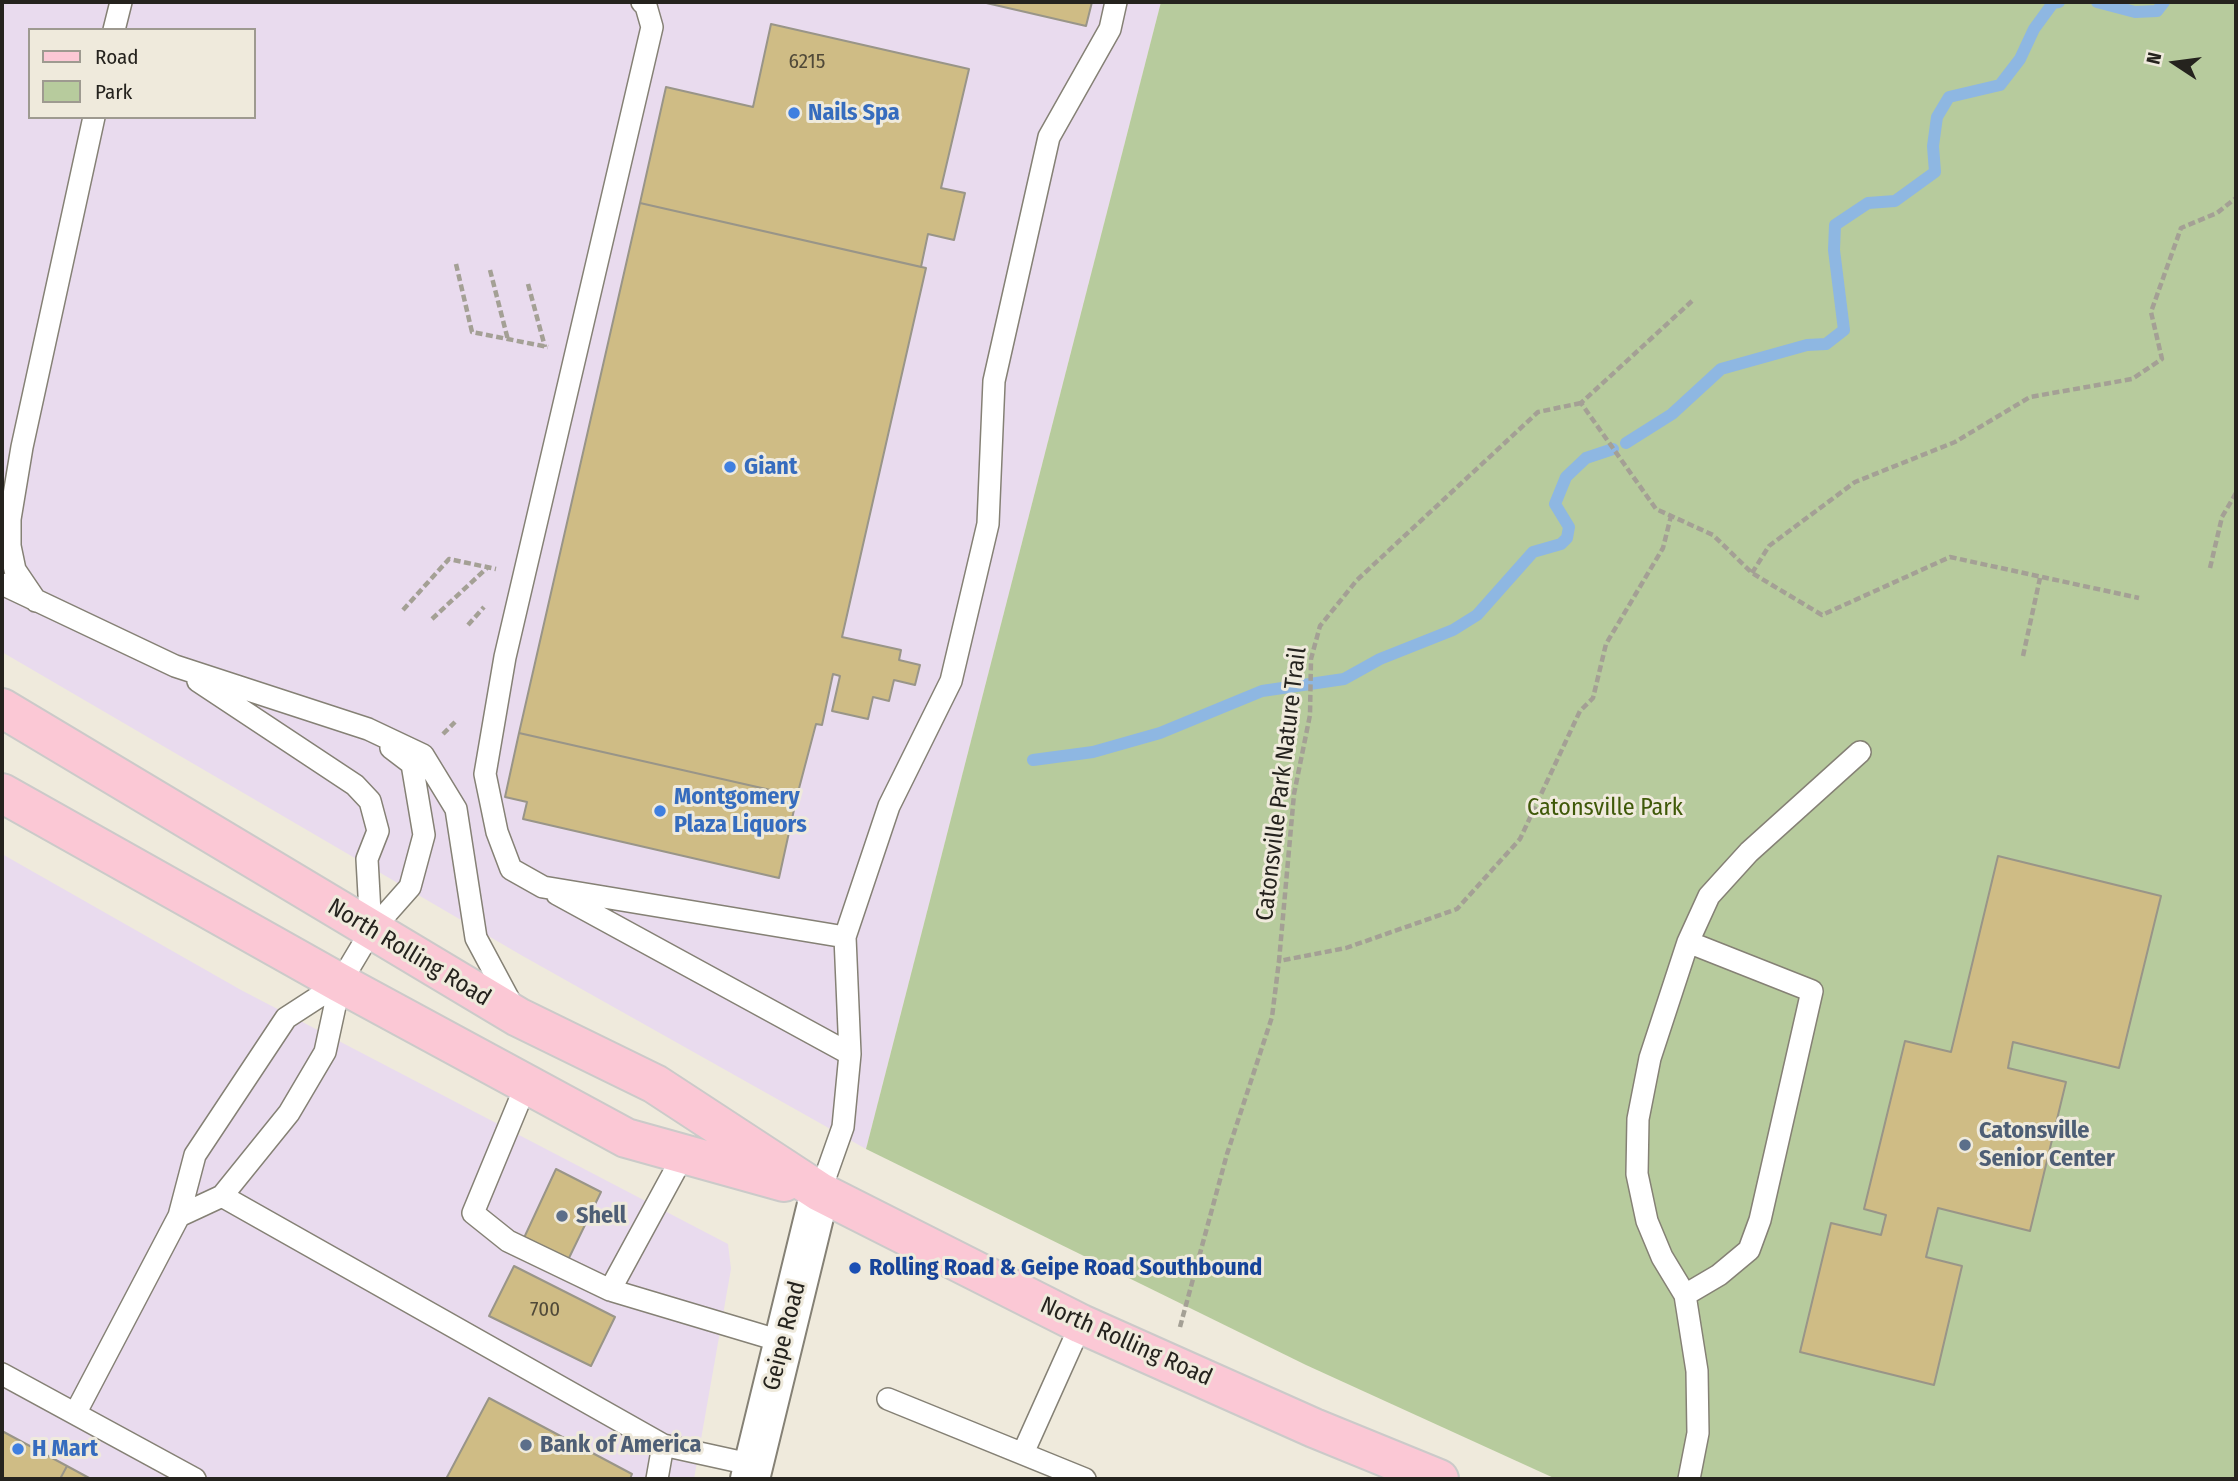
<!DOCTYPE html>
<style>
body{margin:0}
#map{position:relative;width:2238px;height:1481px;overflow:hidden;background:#efeadc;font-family:"Fira Sans Condensed",sans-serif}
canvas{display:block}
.frame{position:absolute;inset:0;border:4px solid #25231e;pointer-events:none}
.legend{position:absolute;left:28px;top:28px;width:228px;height:91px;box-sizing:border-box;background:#efeadc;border:2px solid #9e9a90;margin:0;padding:9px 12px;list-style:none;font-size:21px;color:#25231e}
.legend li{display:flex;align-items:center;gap:14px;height:35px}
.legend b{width:35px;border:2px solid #9e9a90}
.north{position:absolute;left:2140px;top:28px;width:70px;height:70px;-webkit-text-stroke:5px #efeadc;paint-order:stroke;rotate:283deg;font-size:19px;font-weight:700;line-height:28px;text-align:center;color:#25231e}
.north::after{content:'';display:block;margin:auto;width:24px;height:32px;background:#25231e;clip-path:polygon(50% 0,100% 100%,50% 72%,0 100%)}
</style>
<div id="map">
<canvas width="2238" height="1481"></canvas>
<div class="frame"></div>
<ul class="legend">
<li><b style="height:9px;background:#fbc8d5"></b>Road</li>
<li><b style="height:19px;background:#b7cb9d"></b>Park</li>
</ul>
<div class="north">N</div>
</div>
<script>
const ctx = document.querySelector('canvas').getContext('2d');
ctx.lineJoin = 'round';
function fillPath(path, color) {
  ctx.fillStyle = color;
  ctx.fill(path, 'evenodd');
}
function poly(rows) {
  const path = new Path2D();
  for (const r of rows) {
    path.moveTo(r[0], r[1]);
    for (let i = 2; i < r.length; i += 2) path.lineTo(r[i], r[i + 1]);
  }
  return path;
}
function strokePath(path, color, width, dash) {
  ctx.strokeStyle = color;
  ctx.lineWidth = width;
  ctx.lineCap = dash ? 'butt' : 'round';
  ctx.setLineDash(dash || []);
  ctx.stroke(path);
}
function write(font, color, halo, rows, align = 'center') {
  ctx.font = font + ' "Fira Sans Condensed",sans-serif';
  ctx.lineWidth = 6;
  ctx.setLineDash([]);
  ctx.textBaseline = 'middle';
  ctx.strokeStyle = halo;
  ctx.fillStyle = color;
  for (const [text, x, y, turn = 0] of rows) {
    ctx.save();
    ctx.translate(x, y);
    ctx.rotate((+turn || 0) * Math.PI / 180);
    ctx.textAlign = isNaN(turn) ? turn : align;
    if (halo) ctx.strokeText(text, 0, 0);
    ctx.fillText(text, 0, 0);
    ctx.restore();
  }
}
const commercial = poly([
 [2,2,1161,2,866,1149,521,955,2,652],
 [30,30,254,30,254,117,30,117],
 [2,854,241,990,728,1244,731,1269,694,1479,2,1479]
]);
const green = poly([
 [1161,2,2236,2,2236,1479,1556,1479,1306,1365,866,1149]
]);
const stream = poly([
 [2097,2,2135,12,2157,11,2164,2],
 [1626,443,1672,414,1721,369,1807,345,1826,344,1844,330,1834,250,1835,225,1868,203,1895,201,1935,172,1933,146,1937,117,1949,97,2000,85,2020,59,2034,29,2053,3,2059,2],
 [1033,760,1093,752,1160,733,1262,691,1344,679,1380,659,1453,630,1477,615,1533,552,1561,544,1567,538,1569,527,1555,504,1566,477,1586,458,1613,449]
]);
const building = poly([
 [982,2,1092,2,1086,26,982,2],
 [771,24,969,69,941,188,965,193,954,240,928,234,921,267,640,203,666,87,753,107,771,24],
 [640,203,926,268,842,637,901,650,899,660,920,665,915,685,894,680,889,701,873,697,868,719,832,711,840,676,833,674,822,725,816,724,797,796,519,733,640,203],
 [519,733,797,796,779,878,523,819,527,802,505,797,519,733],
 [1998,856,2161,896,2119,1068,2013,1042,2008,1068,2066,1082,2030,1231,1938,1208,1926,1257,1962,1266,1934,1385,1800,1352,1831,1223,1881,1235,1886,1215,1864,1209,1905,1041,1951,1052,1998,856],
 [556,1169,601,1192,568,1260,523,1240,556,1169],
 [514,1266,615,1317,591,1366,489,1316,514,1266],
 [489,1398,632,1474,630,1479,446,1479,489,1398],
 [2,1431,67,1466,60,1479,2,1479,2,1431],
 [67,1466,91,1479,60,1479,67,1466]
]);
const path = poly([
 [456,264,472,332,548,347],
 [490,270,508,340],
 [528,284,545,347],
 [1692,301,1581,403,1656,509,1713,535,1752,573,1822,615,1950,557,2139,598],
 [1581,403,1538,412,1357,580,1320,626,1311,659,1310,715,1294,794,1279,961,1346,948,1457,909,1520,839,1580,711,1593,698,1606,644,1663,548,1671,516],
 [2210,568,2222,517,2236,493],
 [1752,573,1769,546,1855,482,1955,442,2030,397,2132,379,2162,359,2151,312,2181,228,2217,213,2236,198],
 [403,610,449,559,496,569],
 [432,619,488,567],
 [468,625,484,607],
 [2023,656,2040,578],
 [443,734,455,722],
 [1180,1327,1227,1154,1272,1017,1279,961]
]);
const lane = poly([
 [642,2,646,6,652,27,505,657,485,774,497,832,511,869,543,887,845,937,850,1054,843,1127,820,1192],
 [114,30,121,2],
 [2,584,175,666,368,729,423,755,456,809,476,938,514,1009],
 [36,601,15,570,10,546,10,519,22,447,94,117],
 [198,681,355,785,370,801,378,831,367,859,371,931],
 [557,894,850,1054],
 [845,937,889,806,951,681,988,524,994,381,1049,137,1110,29,1116,2],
 [526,1085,473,1213,508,1241,610,1290],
 [684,1154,610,1290,784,1342],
 [222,1196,663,1445,754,1465],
 [179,1216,222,1196,289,1113,325,1052,340,983,371,931,410,887,424,835,412,764,391,748],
 [1685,1295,1719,1275,1749,1250,1760,1220,1812,991,1688,942],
 [2,1374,195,1479],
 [888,1399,1085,1479],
 [76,1412,179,1216,195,1155,286,1018,340,983],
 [1023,1453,1081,1324],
 [657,1479,663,1445],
 [1689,1479,1698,1433,1697,1371,1685,1295,1662,1257,1647,1221,1637,1174,1638,1119,1650,1058,1688,942,1709,896,1749,852,1860,752]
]);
const street = poly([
 [750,1479,820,1192]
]);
const primary = poly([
 [2,708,518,1017,655,1084,820,1192,1081,1324,1314,1428,1439,1479],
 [2,793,340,983,626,1138,784,1182]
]);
const markers = [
 [794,113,7,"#3f7fe0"],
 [730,467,7,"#3f7fe0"],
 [660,811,7,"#3f7fe0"],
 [1965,1145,7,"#5c6f8a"],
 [562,1216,7,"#5c6f8a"],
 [855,1268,7,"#1a4fb4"],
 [526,1445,7,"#5c6f8a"],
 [18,1449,7,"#3f7fe0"]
];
const numberNames = [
 ["6215",807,62],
 ["700",545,1310]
];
const shopNames = [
 ["Nails Spa",808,113],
 ["Giant",744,467],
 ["Montgomery",674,797],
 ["Plaza Liquors",674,825],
 ["H Mart",32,1449]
];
const streetNames = [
 ["Catonsville Park Nature Trail",1282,784,-83],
 ["North Rolling Road",409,953,31],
 ["Geipe Road",785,1336,-76],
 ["North Rolling Road",1126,1342,24]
];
const parkNames = [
 ["Catonsville Park",1605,808]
];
const serviceNames = [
 ["Catonsville",1979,1131],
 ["Senior Center",1979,1159],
 ["Shell",576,1216],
 ["Bank of America",540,1445]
];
const transitNames = [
 ["Rolling Road & Geipe Road Southbound",869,1268]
];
fillPath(commercial, '#e9dbee');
fillPath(green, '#b7cb9d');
strokePath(stream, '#8eb7e2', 12);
fillPath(building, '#cfbc85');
strokePath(building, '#999588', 2);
strokePath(lane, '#858175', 24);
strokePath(street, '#858175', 42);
strokePath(primary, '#cbcac9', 42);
strokePath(path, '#a4a095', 4.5, [7, 3.5]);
strokePath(lane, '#fff', 21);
strokePath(street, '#fff', 38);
strokePath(primary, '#fbc8d5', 38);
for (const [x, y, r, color] of markers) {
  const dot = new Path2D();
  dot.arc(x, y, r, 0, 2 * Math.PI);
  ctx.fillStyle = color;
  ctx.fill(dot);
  strokePath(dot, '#efeadc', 2.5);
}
write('21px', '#504938', null, numberNames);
write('bold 24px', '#366cbe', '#efeadc', shopNames, 'left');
write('24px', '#25231e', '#efeadc', streetNames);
write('24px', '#3f5908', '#efeadc', parkNames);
write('bold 24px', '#4e5e75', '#efeadc', serviceNames, 'left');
write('bold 24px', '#164399', '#efeadc', transitNames, 'left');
</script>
